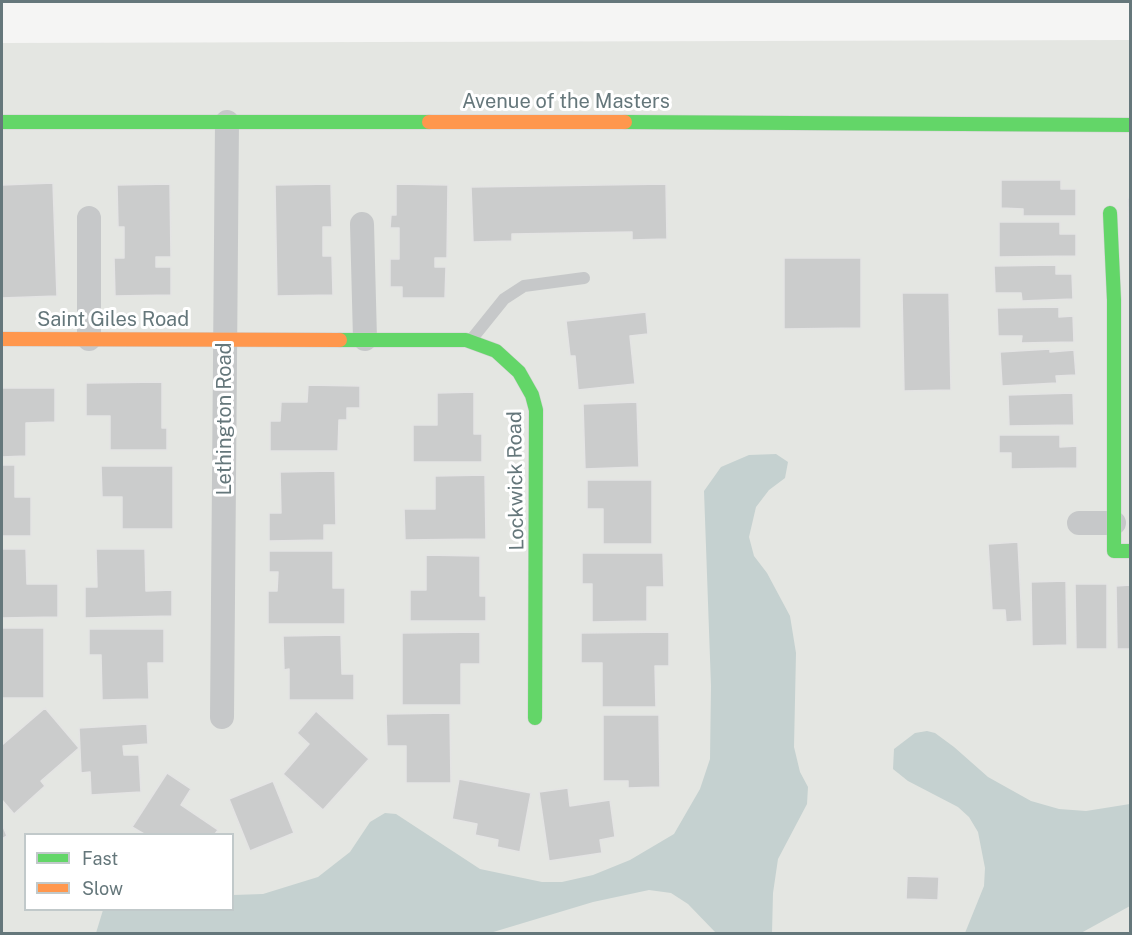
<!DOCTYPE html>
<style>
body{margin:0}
#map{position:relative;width:1132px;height:935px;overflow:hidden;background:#f5f5f4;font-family:"Public Sans",sans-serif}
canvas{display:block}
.frame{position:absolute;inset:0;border:3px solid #65777b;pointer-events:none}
.legend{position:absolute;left:24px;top:833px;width:210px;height:78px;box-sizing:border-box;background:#fff;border:2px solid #c1c9ca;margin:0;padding:8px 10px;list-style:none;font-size:18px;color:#65777b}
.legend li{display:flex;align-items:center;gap:12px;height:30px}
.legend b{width:30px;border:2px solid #c1c9ca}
</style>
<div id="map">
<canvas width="1132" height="935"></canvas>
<div class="frame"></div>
<ul class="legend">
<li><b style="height:8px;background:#63d668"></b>Fast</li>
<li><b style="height:8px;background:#ff974d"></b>Slow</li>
</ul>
</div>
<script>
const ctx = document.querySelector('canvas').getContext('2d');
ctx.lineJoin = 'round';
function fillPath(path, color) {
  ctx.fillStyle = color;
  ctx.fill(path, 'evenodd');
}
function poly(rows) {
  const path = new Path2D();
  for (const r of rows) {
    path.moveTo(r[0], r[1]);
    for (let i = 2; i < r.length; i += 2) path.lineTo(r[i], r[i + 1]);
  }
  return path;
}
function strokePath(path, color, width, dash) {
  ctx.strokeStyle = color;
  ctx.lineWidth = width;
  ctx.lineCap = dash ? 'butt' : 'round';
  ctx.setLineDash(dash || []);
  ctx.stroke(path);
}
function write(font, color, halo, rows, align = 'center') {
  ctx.font = font + ' "Public Sans",sans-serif';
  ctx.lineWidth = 6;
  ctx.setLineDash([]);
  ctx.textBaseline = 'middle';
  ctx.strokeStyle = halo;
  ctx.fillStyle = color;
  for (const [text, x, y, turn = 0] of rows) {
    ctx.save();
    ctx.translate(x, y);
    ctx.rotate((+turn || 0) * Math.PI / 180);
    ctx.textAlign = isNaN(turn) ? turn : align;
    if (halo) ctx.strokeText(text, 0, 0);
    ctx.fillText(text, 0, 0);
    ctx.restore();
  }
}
const green = poly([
 [1130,40,1130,933,2,933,2,43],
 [26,834,232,834,232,910,26,910]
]);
const water = poly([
 [776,454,788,462,785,478,769,490,756,507,749,537,754,556,767,573,790,616,796,653,794,747,800,772,808,787,807,804,778,859,773,893,772,933,716,933,688,904,671,893,649,890,593,902,490,933,96,933,103,910,232,910,233,895,263,894,318,877,350,852,370,822,385,813,396,814,480,869,542,882,562,882,593,875,630,860,674,834,700,789,710,759,711,686,704,491,721,467,749,455],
 [927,731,935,733,954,747,988,777,1031,801,1059,809,1086,811,1130,804,1130,906,1081,933,965,933,984,886,985,868,978,832,969,817,958,807,908,781,893,769,894,749,915,733]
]);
const building = poly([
 [1001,180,1061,180,1061,189,1076,189,1076,216,1023,216,1023,209,1001,208,1001,180],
 [53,183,57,296,2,298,2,185,53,183],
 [170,184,171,257,156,257,156,267,171,267,171,295,115,296,114,258,124,258,124,227,118,227,117,185,170,184],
 [331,184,332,227,323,227,323,256,332,256,333,295,277,296,275,185,331,184],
 [396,184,448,185,447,258,435,258,435,267,446,267,445,298,402,298,402,287,390,287,390,259,399,259,399,228,390,228,391,215,396,215,396,184],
 [666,184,667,239,632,240,632,232,512,234,512,241,473,242,471,187,666,184],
 [1128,198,1130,198,1130,264,1129,264,1128,198],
 [999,222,1060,222,1060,234,1076,234,1076,256,999,257,999,222],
 [784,258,861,258,861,328,784,329,784,258],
 [1056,265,1056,274,1072,274,1073,299,1022,301,1021,293,995,293,994,266,1056,265],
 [902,293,949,293,951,390,904,391,902,293],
 [1059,307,1059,317,1073,316,1074,342,1021,343,1022,336,998,336,997,308,1059,307],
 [646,312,648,334,630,336,635,384,578,390,575,356,570,356,566,321,646,312],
 [1050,349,1050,352,1074,350,1076,375,1056,376,1057,383,1002,386,1000,352,1050,349],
 [162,382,162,428,167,428,167,450,110,450,110,416,86,416,86,383,162,382],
 [308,385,360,386,360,408,347,408,347,420,339,420,338,451,270,451,270,421,280,421,281,402,307,402,308,385],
 [2,388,55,388,55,422,26,423,26,456,2,457,2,388],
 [474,392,474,434,482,434,482,462,413,462,413,425,437,425,437,393,474,392],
 [1073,393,1074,425,1009,426,1008,395,1073,393],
 [637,402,639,467,585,469,583,404,637,402],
 [999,435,1060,435,1060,447,1077,446,1077,468,1011,469,1011,453,999,453,999,435],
 [2,465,15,465,15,497,31,497,31,536,2,536,2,465],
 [101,466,173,466,173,529,122,529,122,497,102,497,101,466],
 [335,471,336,525,324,525,324,540,269,541,269,513,281,513,280,472,335,471],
 [485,475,486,539,405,540,404,509,435,509,435,476,485,475],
 [587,480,652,480,652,544,603,544,603,509,587,509,587,480],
 [1018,542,1022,621,1006,622,1005,610,992,610,988,544,1018,542],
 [2,549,26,549,27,584,58,584,58,617,2,618,2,549],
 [96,549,145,549,146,591,172,590,172,616,85,618,85,587,97,587,96,549],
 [269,551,333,551,333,588,345,588,345,624,268,624,268,591,277,591,278,572,269,572,269,551],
 [582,553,663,553,664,587,647,587,647,621,592,622,592,584,582,584,582,553],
 [426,555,480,556,480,596,486,596,486,621,410,621,410,590,426,590,426,555],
 [1066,581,1067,645,1032,646,1031,582,1066,581],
 [1075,584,1107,584,1107,649,1076,649,1075,584],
 [1130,585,1130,649,1117,649,1116,586,1130,585],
 [2,628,44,628,44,698,2,698,2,628],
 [89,629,164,629,164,663,148,663,149,699,102,700,101,655,89,655,89,629],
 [480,632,480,664,461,664,461,705,402,705,402,633,480,632],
 [669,632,669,666,655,666,656,707,602,707,602,663,581,663,581,633,669,632],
 [341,635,342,674,354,674,354,700,289,700,289,669,284,670,283,636,341,635],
 [45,708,79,748,41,781,45,786,14,814,2,800,2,745,45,708],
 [316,711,369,759,323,810,283,774,309,744,297,733,316,711],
 [450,713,451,783,406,783,406,746,387,746,386,714,450,713],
 [603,715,659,715,660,787,628,788,628,781,603,781,603,715],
 [147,724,148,744,123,746,124,755,139,755,141,792,91,795,90,772,81,773,79,728,147,724],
 [167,773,191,789,181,805,218,830,215,834,144,834,132,827,167,773],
 [459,779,531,793,520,852,497,847,498,840,475,835,477,824,452,819,459,779],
 [273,781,294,833,250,851,229,799,273,781],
 [568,788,570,806,610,800,615,837,600,840,602,853,549,861,539,792,568,788],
 [2,824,7,836,2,839,2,824],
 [907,876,939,877,938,900,906,899,907,876]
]);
const lane = poly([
 [471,340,504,299,524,286,584,278]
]);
const street = poly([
 [89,218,89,339],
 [362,224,365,339],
 [1079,523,1114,523],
 [222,717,227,122]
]);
const fast = poly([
 [2,122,429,122],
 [625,122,1130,125],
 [1110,213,1114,300,1114,551,1130,551],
 [340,340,466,340,496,351,519,372,532,395,536,410,535,718]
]);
const slow = poly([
 [429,122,625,122],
 [2,339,340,340]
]);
const streetNames = [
 ["Avenue of the Masters",566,102],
 ["Saint Giles Road",113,320],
 ["Lethington Road",225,419,-90],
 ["Lockwick Road",516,481,-91]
];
fillPath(green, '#e4e6e2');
fillPath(water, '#c5d1d0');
fillPath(building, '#cbcccc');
strokePath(building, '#e4e4e4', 1.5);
strokePath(fast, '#d0d1d1', 15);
strokePath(slow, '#d0d1d1', 15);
strokePath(lane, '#c6c8c9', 12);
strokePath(street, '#c6c8c9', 24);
strokePath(fast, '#63d668', 14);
strokePath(slow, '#ff974d', 14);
write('20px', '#65777b', '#fff', streetNames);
</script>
